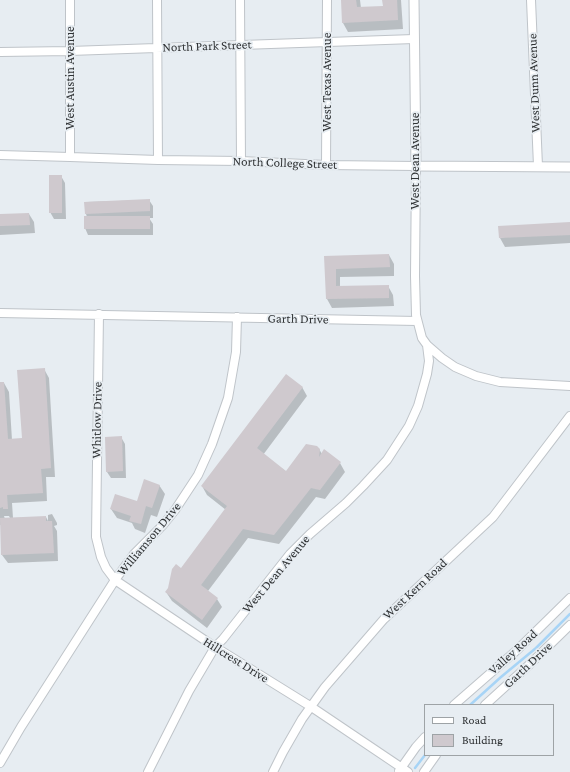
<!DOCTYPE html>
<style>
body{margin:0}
#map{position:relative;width:570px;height:772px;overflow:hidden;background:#e7edf2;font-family:"Crimson Pro",serif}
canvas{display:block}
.legend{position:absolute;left:424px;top:704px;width:130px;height:52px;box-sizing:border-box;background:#e7edf2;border:1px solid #9ea3a6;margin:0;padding:5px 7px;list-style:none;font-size:12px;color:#303335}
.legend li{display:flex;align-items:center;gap:8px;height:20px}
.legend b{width:20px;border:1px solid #9ea3a6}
</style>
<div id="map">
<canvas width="570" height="772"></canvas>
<ul class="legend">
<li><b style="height:5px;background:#fff"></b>Road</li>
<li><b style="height:11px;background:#cfc9ce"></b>Building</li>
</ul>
</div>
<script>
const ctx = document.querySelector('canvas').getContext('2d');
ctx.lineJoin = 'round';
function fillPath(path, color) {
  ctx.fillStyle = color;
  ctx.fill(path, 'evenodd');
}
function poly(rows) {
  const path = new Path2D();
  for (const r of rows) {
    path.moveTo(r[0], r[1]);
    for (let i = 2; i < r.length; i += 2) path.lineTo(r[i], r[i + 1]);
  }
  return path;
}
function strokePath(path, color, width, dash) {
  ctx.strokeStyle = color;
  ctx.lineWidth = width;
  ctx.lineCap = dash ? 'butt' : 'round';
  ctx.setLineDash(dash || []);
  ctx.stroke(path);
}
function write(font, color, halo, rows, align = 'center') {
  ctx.font = font + ' "Crimson Pro",serif';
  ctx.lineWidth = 3.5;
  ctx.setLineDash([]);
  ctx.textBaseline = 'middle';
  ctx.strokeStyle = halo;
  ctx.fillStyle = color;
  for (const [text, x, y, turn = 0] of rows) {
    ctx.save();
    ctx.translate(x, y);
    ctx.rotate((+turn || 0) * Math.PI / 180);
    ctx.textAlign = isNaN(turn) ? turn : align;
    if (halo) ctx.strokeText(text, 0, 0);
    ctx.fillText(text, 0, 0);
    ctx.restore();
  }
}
const shadow = poly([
 [342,0,360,0,361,8,384,7,383,0,401,0,403,29,348,32,343,23],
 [61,176,65,183,66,219,54,219,50,212],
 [149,200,153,206,153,218,149,218,153,224,153,235,88,235,85,228,87,217,86,214,85,202],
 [29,214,34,222,35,233,0,235,0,215],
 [570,223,570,243,505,247,500,238],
 [389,255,394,264,394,276,340,277,340,287,388,286,393,295,394,306,332,308,327,299,325,257],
 [44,369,49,378,55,477,46,477,47,501,12,503,13,518,46,517,48,521,48,515,52,514,57,523,57,525,54,526,57,531,58,561,8,563,2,555,1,525,0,525,0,383,4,383,9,392,12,440,23,439],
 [4,516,9,516,10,518,5,519],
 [302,387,307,396,263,455,287,472,319,449,322,454,340,463,345,472,325,499,316,497,279,544,248,538,208,591,217,599,222,607,207,628,172,601,166,592,181,569,226,510,207,495,202,486],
 [121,437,125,444,126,478,111,478,107,472],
 [159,485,165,494,157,517,151,515,145,533,135,529,132,523,117,518,111,509,137,503]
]);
const stream = poly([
 [470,705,501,677,536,648,570,614],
 [415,768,425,755]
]);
const building = poly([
 [341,0,356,0,357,7,383,6,382,0,397,0,398,20,342,23],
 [49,175,62,175,62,213,49,213],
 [150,199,150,211,85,214,84,202],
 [29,213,30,225,0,226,0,214],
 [84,216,150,216,150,229,84,229],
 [570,222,570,235,499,238,498,226],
 [389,254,390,267,336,269,336,286,389,285,389,298,326,299,324,256],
 [45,368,51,468,41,469,43,493,7,495,8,509,3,509,3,507,0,508,0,382,4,382,8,439,22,438,17,370],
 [286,374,303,387,257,448,286,471,306,444,317,446,320,449,319,457,324,449,341,462,320,490,311,488,274,535,243,529,201,585,218,598,202,620,165,592,168,588,172,569,176,564,181,568,227,506,201,486],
 [122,436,123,471,106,472,105,437],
 [144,479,160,485,152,508,146,506,141,524,129,521,131,516,110,509,115,494,137,501],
 [46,516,46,521,52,521,54,553,1,555,0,518]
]);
const minor = poly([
 [70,0,70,157],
 [157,0,158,160],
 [240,0,241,161],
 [531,0,538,166],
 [0,52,70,51,414,39],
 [0,155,70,157,158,160,241,161,326,165,416,166,415,276,416,315,422,338,427,345,442,358,455,367,476,376,500,382,570,386],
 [326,165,327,0],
 [0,313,417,321],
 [99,314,96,537,101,557,106,568,115,580,215,647,310,706,408,772],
 [454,705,517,650,570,598],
 [485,705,530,664,570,625],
 [0,763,21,727,115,580,134,554,163,525,175,510,198,475,212,444,228,398,236,352,237,317],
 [399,771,416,747,425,737],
 [148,772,189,691,215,647,223,639,290,554,310,534,346,503,363,486,387,460,409,426,418,406,427,374,429,361,427,345],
 [273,772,283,752,302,719,325,687,384,619,493,517,570,416],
 [424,772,436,755]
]);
const tertiary = poly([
 [414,0,416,166,570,167]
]);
const streetNames = [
 ["North Park Street",207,46,-2],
 ["West Austin Avenue",70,78,-90],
 ["West Texas Avenue",327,82,-90],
 ["West Dunn Avenue",534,83,-92],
 ["West Dean Avenue",415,161,-90],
 ["North College Street",285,163,2],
 ["Garth Drive",298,319,1],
 ["Whitlow Drive",97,420,-89],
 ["Williamson Drive",149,539,-50],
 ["West Dean Avenue",276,574,-50],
 ["West Kern Road",415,589,-43],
 ["Valley Road",513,652,-42],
 ["Hillcrest Drive",236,660,32],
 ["Garth Drive",528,665,-43]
];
fillPath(shadow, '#0003');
strokePath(stream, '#a7d4f6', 2.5);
fillPath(building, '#cfc9ce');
strokePath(minor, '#bfc4c9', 10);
strokePath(tertiary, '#bfc4c9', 11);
strokePath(minor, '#fff', 8);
strokePath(tertiary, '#fff', 9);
write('13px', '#303335', '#e7edf2', streetNames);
</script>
